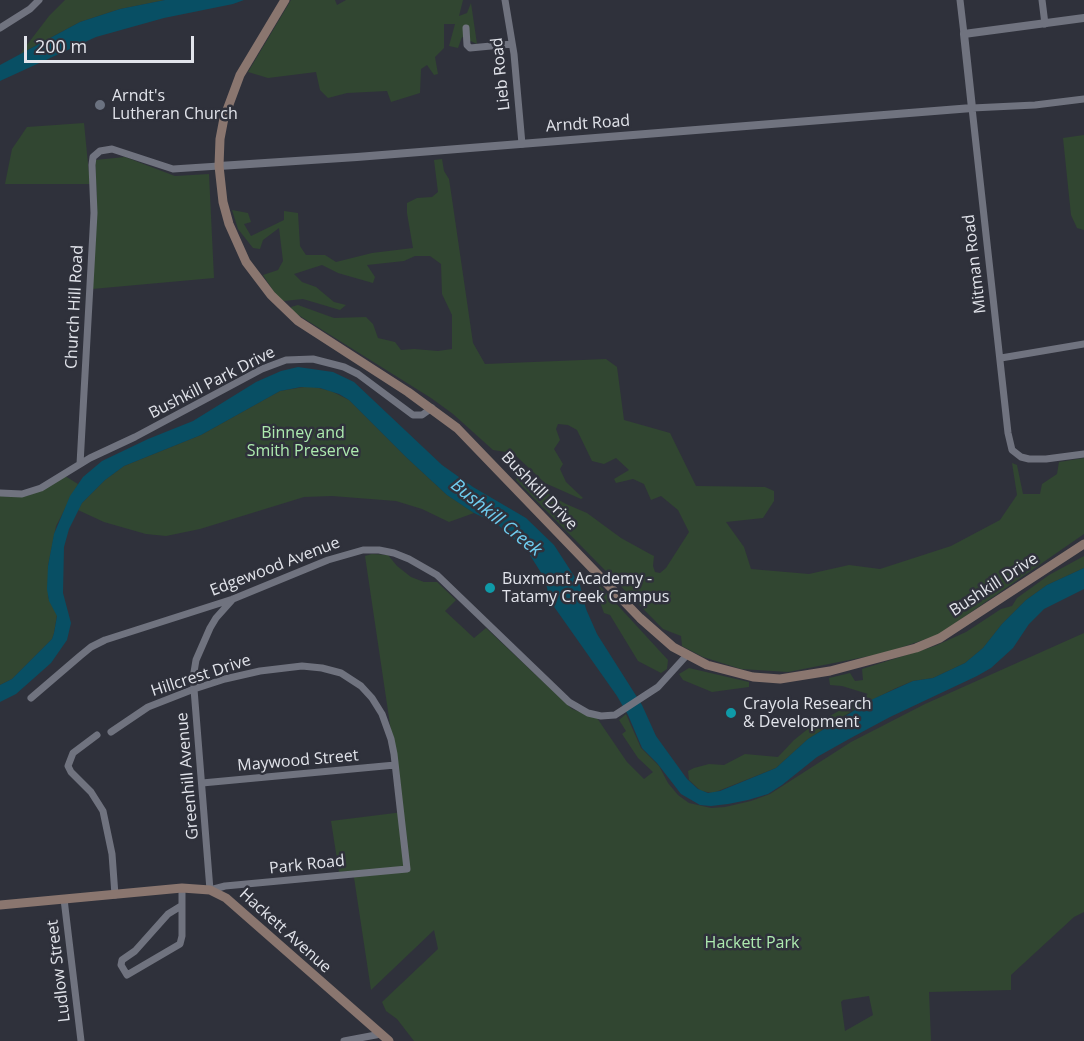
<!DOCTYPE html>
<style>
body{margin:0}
#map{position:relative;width:1084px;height:1041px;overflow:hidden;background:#2f313b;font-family:"Open Sans",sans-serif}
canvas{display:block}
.scale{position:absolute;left:24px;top:36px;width:170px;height:27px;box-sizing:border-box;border:3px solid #e2e4eb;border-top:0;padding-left:8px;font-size:18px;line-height:21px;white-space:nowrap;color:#e2e4eb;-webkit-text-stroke:4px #2f313b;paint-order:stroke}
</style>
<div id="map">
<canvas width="1084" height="1041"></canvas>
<div class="scale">200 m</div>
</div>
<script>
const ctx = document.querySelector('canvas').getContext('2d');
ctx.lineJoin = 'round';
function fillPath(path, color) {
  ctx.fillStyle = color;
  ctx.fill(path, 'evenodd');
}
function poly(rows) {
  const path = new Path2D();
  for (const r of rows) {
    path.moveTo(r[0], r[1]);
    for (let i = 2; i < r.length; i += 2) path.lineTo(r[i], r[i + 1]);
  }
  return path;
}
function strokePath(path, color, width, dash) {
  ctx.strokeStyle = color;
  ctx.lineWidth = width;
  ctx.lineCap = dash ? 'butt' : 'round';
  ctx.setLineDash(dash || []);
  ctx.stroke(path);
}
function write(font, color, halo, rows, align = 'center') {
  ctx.font = font + ' "Open Sans",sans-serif';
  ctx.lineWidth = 5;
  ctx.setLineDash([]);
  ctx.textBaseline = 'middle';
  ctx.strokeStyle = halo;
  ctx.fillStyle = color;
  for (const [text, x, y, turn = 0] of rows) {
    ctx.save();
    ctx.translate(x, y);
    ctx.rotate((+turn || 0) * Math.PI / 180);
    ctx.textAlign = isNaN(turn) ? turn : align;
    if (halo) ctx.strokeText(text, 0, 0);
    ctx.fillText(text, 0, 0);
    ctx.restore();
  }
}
const green = poly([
 [65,0,165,0,120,9,80,22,20,54,49,16],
 [291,0,335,0,337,5,346,0,463,0,459,16,467,13,471,3,477,44,462,37,458,48,449,46,455,24,444,24,444,48,435,57,438,74,434,75,427,65,421,69,420,93,391,102,387,91,347,93,328,98,320,90,316,72,268,78,248,72],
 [84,123,90,184,5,184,12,149,27,127],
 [1084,135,1084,230,1077,228,1071,215,1063,138],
 [125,157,175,176,209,174,214,278,92,289,97,201,95,160],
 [442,159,444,171,449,179,452,199,473,343,485,364,606,359,617,367,624,420,670,433,696,486,765,487,774,491,774,501,763,518,726,522,744,547,751,569,809,574,849,565,880,569,951,546,1000,520,1017,495,1012,463,1017,465,1023,494,1040,494,1042,484,1057,474,1059,462,1084,458,1084,534,938,635,885,653,788,672,741,669,703,657,682,646,681,636,663,629,516,480,518,476,566,504,587,513,621,538,650,554,654,556,653,566,655,572,660,573,666,568,689,532,678,510,661,496,651,500,644,484,633,479,616,483,614,479,629,470,616,458,604,464,592,461,577,430,568,425,558,424,556,429,560,440,554,449,563,464,560,469,566,482,583,498,581,499,545,483,513,453,493,450,453,414,431,398,292,311,291,307,298,305,334,318,366,317,373,324,378,338,395,342,401,350,414,349,438,351,452,349,452,315,442,294,441,264,430,256,415,256,404,261,367,265,375,277,373,283,338,273,322,265,294,274,302,282,316,287,334,302,346,305,340,310,303,299,284,301,278,298,263,275,278,270,283,261,279,228,263,240,260,249,253,248,238,229,232,210,248,213,251,222,244,224,251,236,284,220,284,211,298,213,300,246,306,255,325,255,336,262,372,253,413,248,407,213,407,203,417,198,432,197,438,192,434,160],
 [310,386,331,391,349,400,407,458,447,495,474,513,449,522,422,509,396,501,332,496,304,497,200,529,166,536,146,534,104,522,78,510,82,503,105,480,124,466,201,435,280,391],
 [65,476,78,484,56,526,48,566,48,597,57,615,54,633,52,639,12,679,0,685,0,496,16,497,30,495],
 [372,554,388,555,397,566,411,577,424,582,437,582,456,600,445,611,474,638,486,628,572,709,597,718,627,762,644,779,653,772,638,758,622,734,626,731,619,720,626,714,641,748,659,766,668,783,678,795,689,803,711,808,725,807,751,801,770,794,851,742,925,704,1084,633,1084,912,1074,917,1011,975,1011,990,929,992,931,1041,414,1041,397,1019,386,1011,382,1002,438,949,434,930,371,990,353,871,339,872,331,821,403,812,365,556],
 [869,996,873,1015,845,1031,841,1002,843,1000],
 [1084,556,1084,568,1047,585,1026,600,1002,624,983,648,965,663,933,678,913,681,896,688,858,707,808,739,776,768,713,793,701,791,689,780,688,771,694,768,709,764,724,765,745,754,778,757,794,740,809,728,868,694,842,686,830,685,829,678,850,673,855,681,863,680,862,669,935,646,966,632,1001,609,1012,606,1017,598,1049,575],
 [600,586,668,660,667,669,661,673,638,661,610,615,604,613,596,591],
 [689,668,749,682,749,687,712,692,683,680,679,674]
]);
const water = poly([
 [165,0,244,0,233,4,164,18,96,37,0,81,0,65,80,22,120,9],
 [298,367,333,372,354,382,442,465,473,487,526,518,554,545,580,585,586,609,597,634,642,705,656,736,687,779,698,789,708,793,720,791,776,768,808,739,873,699,913,681,933,678,965,663,983,648,1002,624,1026,600,1047,585,1084,568,1084,589,1044,609,1029,624,1013,648,991,668,977,676,890,717,849,739,817,757,782,785,768,794,748,800,728,804,711,806,700,805,681,794,657,763,642,748,628,715,617,696,550,601,545,579,528,552,497,524,474,513,447,495,407,458,349,400,339,394,320,388,301,387,280,391,201,435,124,466,105,480,82,503,69,529,64,547,63,593,71,623,67,640,51,663,16,694,0,702,0,685,12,679,52,639,54,633,57,616,49,601,47,589,48,566,54,534,70,496,83,477,102,461,148,439,193,421,256,382,281,371]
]);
const minor = poly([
 [505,0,514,54,522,144],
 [960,0,964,34],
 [1042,0,1045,24],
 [0,28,30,9,39,0],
 [466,28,467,45,470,48,512,44],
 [1084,99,1035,105,972,108,1008,433,1012,450,1021,457,1029,459,1046,459,1084,454],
 [1001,358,1084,344],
 [80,464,94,213,92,165,93,157,100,151,112,149,173,169,219,166],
 [0,493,22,494,41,488,90,458,135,437,262,369,286,360,313,359,344,367,358,374,413,415,422,415,432,408],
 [31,698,80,656,91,647,105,640,233,599,328,560,363,550,379,550,394,553,409,559,437,575,569,702,588,713,601,716,615,715,658,687,687,655],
 [111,732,148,707,194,689,225,679,260,671,302,666,322,668,341,673,361,686,372,698,382,714,391,739,394,754,407,869,225,886,210,890,194,689,194,672,196,660,210,628,216,618,233,599],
 [97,735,73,753,68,766,71,772,91,792,103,811,112,854,115,895],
 [202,783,395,765],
 [64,899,81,1041],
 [181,906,168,914,135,951,122,960,121,965,127,975,180,944,182,936,182,888],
 [344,1041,381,1034]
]);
const tertiary = poly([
 [219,166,357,157,972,108,964,34,1084,18]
]);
const secondary = poly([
 [285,0,240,75,224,118,220,139,219,166,223,202,229,224,246,262,271,295,298,321,408,392,457,428,640,618,673,647,707,665,753,677,780,679,830,671,916,648,940,638,1084,544],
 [0,905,182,888,210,890,226,898,389,1041]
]);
const markers = [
 [100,105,6,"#6b7280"],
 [490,588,6,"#0f9aa8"],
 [731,713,6,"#0f9aa8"]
];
const streetNames = [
 ["Lieb Road",501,74,-96],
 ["Arndt Road",588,124,-4],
 ["Mitman Road",975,264,-97],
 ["Church Hill Road",75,307,-87],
 ["Bushkill Park Drive",212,383,-27],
 ["Bushkill Drive",539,491,46],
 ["Edgewood Avenue",275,567,-21],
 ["Bushkill Drive",994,585,-33],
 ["Hillcrest Drive",201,676,-18],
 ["Maywood Street",298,761,-5],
 ["Greenhill Avenue",188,776,-95],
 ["Park Road",307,865,-6],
 ["Hackett Avenue",285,931,42],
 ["Ludlow Street",59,971,-97]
];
const poiNames = [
 ["Arndt's",112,96],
 ["Lutheran Church",112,114],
 ["Buxmont Academy -",502,579],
 ["Tatamy Creek Campus",502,597],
 ["Crayola Research",743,704],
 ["& Development",743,722]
];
const parkNames = [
 ["Binney and",303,433],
 ["Smith Preserve",303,451],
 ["Hackett Park",752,943]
];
const waterNames = [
 ["Bushkill Creek",496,518,39]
];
fillPath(green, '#314631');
fillPath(water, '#084f64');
strokePath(minor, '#70737f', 7);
strokePath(tertiary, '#70737f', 8);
strokePath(secondary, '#8a766f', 9);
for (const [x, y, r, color] of markers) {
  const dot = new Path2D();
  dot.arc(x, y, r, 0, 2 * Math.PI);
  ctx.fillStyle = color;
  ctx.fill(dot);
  strokePath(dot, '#2f313b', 2);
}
write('16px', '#e2e4eb', '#2f313b', streetNames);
write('16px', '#e2e4eb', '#2f313b', poiNames, 'left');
write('16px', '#adeaaf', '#2f313b', parkNames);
write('italic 18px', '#6fcdf0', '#2f313b', waterNames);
</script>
